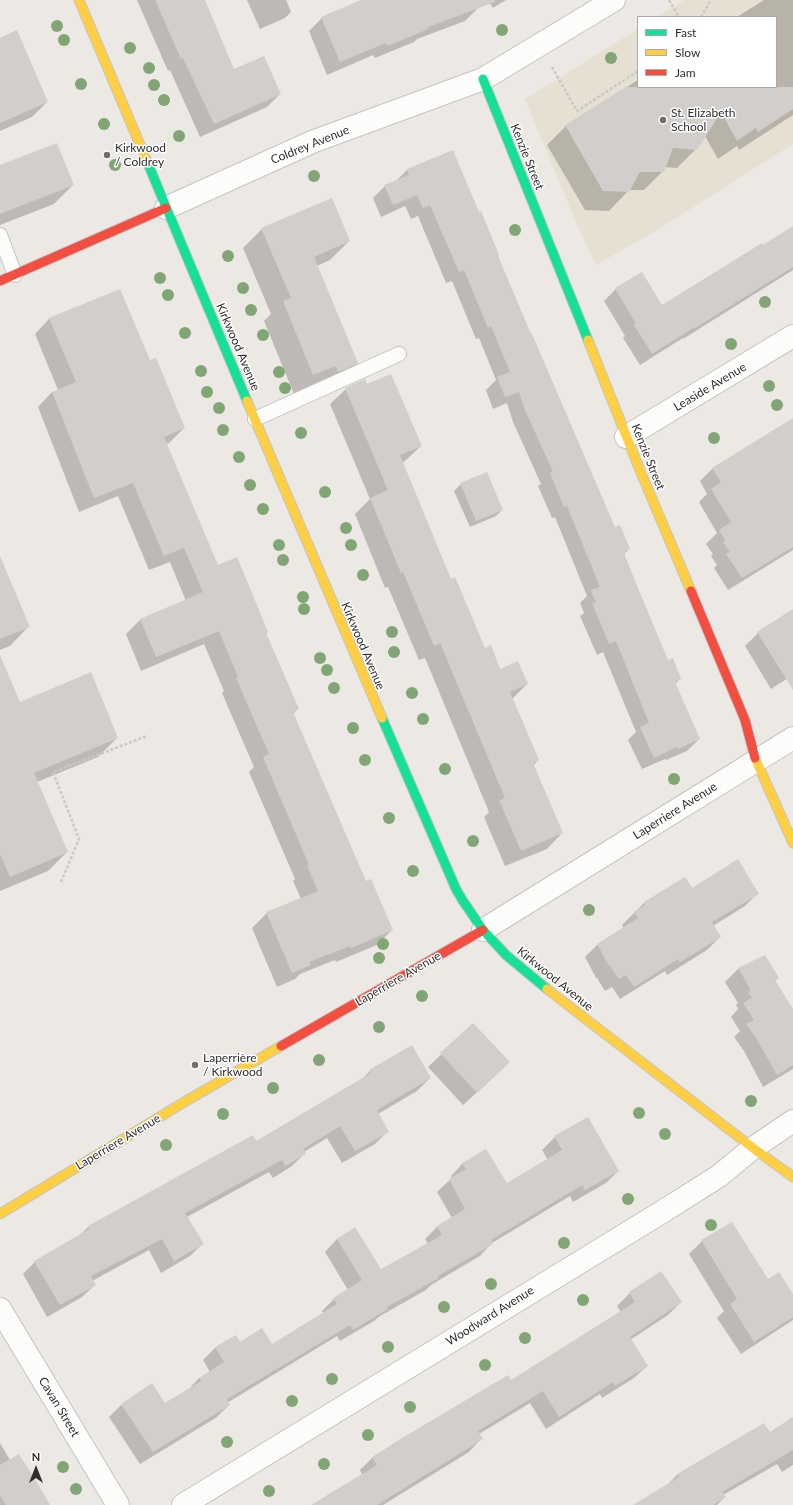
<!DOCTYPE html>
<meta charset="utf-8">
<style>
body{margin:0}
#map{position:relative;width:793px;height:1505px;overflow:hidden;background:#ece8e4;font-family:Lato,sans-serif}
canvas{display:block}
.legend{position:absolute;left:637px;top:16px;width:140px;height:72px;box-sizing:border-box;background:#fff;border:1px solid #ababab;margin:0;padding:5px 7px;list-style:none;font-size:12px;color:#2e2e2e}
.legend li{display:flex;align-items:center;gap:8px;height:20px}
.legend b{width:20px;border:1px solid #ababab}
.north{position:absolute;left:16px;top:1449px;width:40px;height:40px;-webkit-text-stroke:3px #fff;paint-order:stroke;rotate:0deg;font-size:11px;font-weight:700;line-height:16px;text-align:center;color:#2e2e2e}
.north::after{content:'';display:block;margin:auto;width:14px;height:18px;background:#2e2e2e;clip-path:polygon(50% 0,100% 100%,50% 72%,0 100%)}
</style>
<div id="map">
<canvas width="793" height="1505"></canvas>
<ul class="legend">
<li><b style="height:5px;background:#16e098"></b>Fast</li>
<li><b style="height:5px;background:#ffcf43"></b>Slow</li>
<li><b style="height:5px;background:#f24e42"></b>Jam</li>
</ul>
<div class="north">N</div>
</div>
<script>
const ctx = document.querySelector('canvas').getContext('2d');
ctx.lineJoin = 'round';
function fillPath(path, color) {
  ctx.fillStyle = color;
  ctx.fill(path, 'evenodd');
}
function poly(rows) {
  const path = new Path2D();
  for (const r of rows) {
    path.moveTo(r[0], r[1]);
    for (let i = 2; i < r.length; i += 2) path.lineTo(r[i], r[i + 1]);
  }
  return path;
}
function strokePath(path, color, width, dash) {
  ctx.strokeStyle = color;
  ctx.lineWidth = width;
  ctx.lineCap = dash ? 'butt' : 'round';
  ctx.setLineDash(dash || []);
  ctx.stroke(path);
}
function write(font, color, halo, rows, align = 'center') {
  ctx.font = font + ' Lato,sans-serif';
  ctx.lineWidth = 3;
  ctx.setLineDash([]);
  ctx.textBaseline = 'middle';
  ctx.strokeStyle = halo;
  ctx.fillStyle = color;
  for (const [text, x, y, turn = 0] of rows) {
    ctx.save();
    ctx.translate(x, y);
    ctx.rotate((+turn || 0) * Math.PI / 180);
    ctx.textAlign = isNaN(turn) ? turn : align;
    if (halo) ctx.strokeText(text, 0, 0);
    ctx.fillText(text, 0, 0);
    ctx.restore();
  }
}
const education = poly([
 [684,0,793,0,793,144,662,227,596,265,574,218,525,99,638,29,638,87,776,87,776,17,657,17]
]);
const shadow = poly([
 [137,0,204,0,233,70,280,94,267,107,200,137,170,70,168,71],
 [247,0,286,0,291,12,285,18,260,29],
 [363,0,475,0,478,8,465,21,417,39,414,42,375,58,373,55,327,75,309,31,322,18],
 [488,0,506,0,493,8],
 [764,0,793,0,793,115,739,150,737,146,718,159,705,136,696,149,677,168,664,167,663,171,644,190,629,190,609,211,585,210,547,145,566,126,638,80,638,87,776,87,776,17,737,17],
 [0,39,47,102,32,117,0,131],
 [452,151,614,528,629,549,624,554,667,661,680,679,675,684,699,739,687,751,666,760,665,759,642,769,628,740,636,732,603,652,597,655,580,616,584,613,580,603,587,596,555,517,552,518,538,486,541,484,513,422,507,403,493,409,486,390,496,380,479,338,476,339,452,281,446,283,418,216,411,219,405,206,381,217,373,198,385,186,396,181,407,170],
 [0,166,73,185,54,204,0,225],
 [793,227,793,270,683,339,683,338,640,365,623,338,625,336,604,301,616,289,662,306],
 [262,229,349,241,330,260,317,266,357,363,338,382,294,394,264,321,271,314,243,248],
 [119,290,150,361,184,428,169,443,166,444,217,566,267,632,266,634,298,709,293,714,366,883,392,930,377,945,336,962,335,960,300,974,295,979,277,987,252,928,267,913,301,899,293,881,295,879,249,772,254,767,222,693,224,691,204,644,141,671,126,634,140,620,186,601,170,562,149,570,118,496,79,512,38,407,52,392,58,390,35,334,49,319],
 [367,385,421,446,405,461,402,463,450,580,484,649,500,670,527,684,512,699,538,760,533,766,562,833,547,849,505,866,484,817,489,812,425,658,419,660,388,587,385,588,355,514,370,499,330,404,346,389],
 [793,419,793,550,728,590,714,568,717,565,711,556,713,554,706,544,717,533,699,502,707,494,700,481,713,468],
 [461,484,502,510,496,516,470,527,454,491],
 [0,557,28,627,10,646,0,650],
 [793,610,793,675,771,689,745,646,758,633],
 [0,657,19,703,117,738,98,757,37,782,67,852,48,871,0,891],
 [691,890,758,893,745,906,713,926,720,937,707,950,667,975,665,971,620,999,612,987,605,991,597,978,596,978,585,957,598,944,624,928,622,925,644,903],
 [764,956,778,978,775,981,793,1011,793,1069,763,1087,744,1051,734,1037,740,1031,731,1017,738,1009,736,1005,738,1003,725,982,738,969],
 [473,1024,496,1075,463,1105,428,1067],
 [370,1071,430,1078,417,1091,378,1114,388,1131,375,1144,342,1163,327,1138,304,1152,305,1153,292,1166,273,1178,269,1172,187,1217,202,1244,190,1256,161,1273,149,1250,92,1281,95,1285,82,1297,47,1317,23,1274,35,1262,79,1236,88,1227,252,1136,256,1142,359,1082],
 [588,1118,618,1171,606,1183,573,1202,570,1196,492,1243,480,1256,431,1285,426,1290,380,1316,374,1321,340,1341,337,1336,227,1403,229,1405,217,1417,140,1464,109,1417,122,1404,165,1404,188,1390,199,1378,210,1372,203,1360,215,1348,236,1336,240,1343,271,1346,324,1314,322,1311,334,1299,348,1290,325,1252,337,1239,355,1228,380,1271,428,1244,425,1239,437,1227,452,1218,437,1192,452,1178,451,1176,463,1163,507,1185,548,1160,542,1150,555,1137],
 [702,1241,793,1295,793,1320,741,1354,717,1318,724,1311,689,1254],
 [630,1293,681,1302,668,1315,630,1340,647,1366,634,1378,602,1398,600,1394,546,1429,530,1403,479,1434,481,1439,469,1452,383,1505,313,1505,362,1475,360,1470,372,1458,404,1437,511,1381,621,1312,617,1306],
 [793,1418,793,1465,782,1472,777,1464,723,1495,725,1497,717,1505,635,1505,666,1486,678,1474,769,1433],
 [0,1443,10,1460,49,1505,0,1505]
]);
const building = poly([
 [155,0,205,0,234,69,264,56,281,94,214,124,183,58,181,59],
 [361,0,495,0,495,2,428,27,428,29,388,46,386,43,340,62,321,17],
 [17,30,48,102,0,123,0,38],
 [626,87,793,87,793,109,758,132,756,128,737,141,721,112,697,150,673,148,664,172,640,172,629,192,603,191,565,125],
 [57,143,74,185,0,214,0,165],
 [453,150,479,212,481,211,499,255,498,256,531,334,532,334,615,527,620,525,630,549,624,552,625,555,624,555,668,660,673,658,681,679,675,682,700,739,678,749,677,747,654,758,640,727,649,723,616,641,609,644,592,603,596,602,591,590,600,587,567,506,564,507,550,473,553,472,525,410,519,392,505,397,497,377,510,372,491,326,488,328,464,270,459,272,430,205,423,208,417,195,393,205,384,185,409,175,407,169],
 [332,198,350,241,314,257,358,363,338,372,336,366,313,375,283,301,291,298,261,228],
 [793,226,793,267,695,328,695,327,652,354,634,325,636,324,615,288,642,272,662,305,762,243,763,245],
 [120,289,150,360,156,358,185,428,164,437,218,565,237,557,268,632,266,633,299,709,293,712,366,881,371,879,393,930,351,948,350,946,309,962,311,965,292,973,266,912,318,891,307,865,309,865,263,757,269,754,236,678,238,677,219,631,156,657,140,619,203,592,184,548,164,556,133,483,94,498,52,392,76,382,49,318],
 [391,374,422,446,400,455,451,579,455,577,485,648,491,645,500,669,518,661,528,684,510,692,539,760,533,763,563,833,521,851,499,800,505,798,440,643,434,646,403,572,401,573,370,498,388,490,345,388,365,379,367,384],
 [793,418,793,547,742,578,726,554,730,552,723,542,725,540,719,530,731,522,711,489,721,482,712,468],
 [487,472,503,510,476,521,460,483],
 [0,556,30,627,0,639],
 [793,609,793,690,757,632],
 [0,655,20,702,91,672,118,738,34,773,68,852,10,877,0,854],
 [738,859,759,894,712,922,721,937,680,962,678,959,634,987,626,975,619,979,610,966,609,966,597,944,638,918,634,912,645,905,644,902,685,877,692,888],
 [765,955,779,978,775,980,793,1009,793,1065,777,1075,756,1038,746,1024,754,1020,743,1003,752,998,748,992,751,990,738,968],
 [473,1023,510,1062,477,1093,440,1053],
 [412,1045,431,1078,377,1110,389,1132,355,1151,340,1126,303,1149,306,1154,285,1166,282,1160,185,1213,204,1244,174,1261,162,1239,91,1276,96,1285,60,1305,34,1261,89,1229,88,1226,253,1135,256,1141,371,1073,369,1070],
 [588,1117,619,1171,585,1190,582,1185,491,1240,493,1244,438,1276,439,1278,387,1307,388,1309,353,1330,350,1325,227,1399,230,1405,153,1452,121,1404,152,1383,165,1403,201,1381,199,1378,224,1362,215,1347,236,1335,240,1342,262,1328,272,1344,337,1304,333,1298,362,1280,337,1239,355,1227,381,1269,442,1235,437,1226,465,1209,449,1179,466,1169,462,1163,486,1149,507,1183,562,1150,554,1136],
 [732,1222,768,1279,779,1272,793,1294,793,1317,754,1342,730,1304,737,1299,701,1240],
 [661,1271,682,1302,630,1337,648,1366,615,1386,613,1382,559,1417,543,1391,478,1431,483,1439,377,1505,311,1505,377,1465,372,1457,404,1437,508,1375,511,1380,635,1302,629,1292],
 [793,1417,793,1450,722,1492,726,1497,713,1505,633,1505,679,1477,677,1474,764,1423,770,1432],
 [19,1454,39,1486,50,1505,6,1505,0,1495,0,1465]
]);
const path = poly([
 [669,0,679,17],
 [701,17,711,0],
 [552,67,577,111,638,71],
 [61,882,79,839,53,772,147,736]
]);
const lane = poly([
 [0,235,15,275],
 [255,419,399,354]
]);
const street = poly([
 [166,208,312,142,483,79,614,0],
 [626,437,793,336],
 [483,930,793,738],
 [0,1309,118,1505],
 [183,1505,662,1212,719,1176,753,1148,793,1121]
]);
const fast = poly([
 [483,79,588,340],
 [146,159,247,401],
 [382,718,456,889,463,901,483,930,506,955,547,989]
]);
const slow = poly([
 [79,0,146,159],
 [588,340,639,468,691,591],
 [247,401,382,718],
 [755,758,793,843],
 [547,989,753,1148,793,1177],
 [0,1214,186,1101,281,1046]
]);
const jam = poly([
 [0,281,166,208],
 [691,591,745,720,755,758],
 [281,1046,483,930]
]);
const trees = [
 [57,26],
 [502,30],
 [64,40],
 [130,48],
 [611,58],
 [149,68],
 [81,84],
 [154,85],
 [164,100],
 [104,124],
 [179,136],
 [115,165],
 [314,176],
 [515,230],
 [228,256],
 [160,278],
 [243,288],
 [168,295],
 [765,302],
 [251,310],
 [185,333],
 [263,335],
 [731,344],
 [201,371],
 [279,372],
 [769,386],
 [285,388],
 [207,392],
 [777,405],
 [219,408],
 [223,430],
 [301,433],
 [714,438],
 [239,457],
 [250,485],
 [325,492],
 [263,509],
 [346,528],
 [279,545],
 [351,545],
 [283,560],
 [363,575],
 [303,597],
 [304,609],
 [392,632],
 [394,652],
 [320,658],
 [327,670],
 [334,688],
 [412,693],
 [423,719],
 [353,728],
 [365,760],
 [445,769],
 [674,779],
 [389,818],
 [473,841],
 [413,871],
 [589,910],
 [383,944],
 [379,958],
 [422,996],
 [379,1027],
 [319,1060],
 [273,1088],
 [751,1101],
 [639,1113],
 [223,1114],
 [665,1134],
 [166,1145],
 [628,1199],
 [711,1225],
 [564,1243],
 [491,1284],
 [583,1300],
 [444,1307],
 [525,1338],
 [388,1347],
 [485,1365],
 [332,1379],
 [292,1401],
 [410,1407],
 [368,1435],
 [227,1442],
 [324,1464],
 [63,1467],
 [76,1489],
 [269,1491]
];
const markers = [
 [663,120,4,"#706f6e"],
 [107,155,4,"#706f6e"],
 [195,1065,4,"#706f6e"]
];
const poiNames = [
 ["St. Elizabeth",671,113],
 ["School",671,127],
 ["Kirkwood",115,148],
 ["/ Coldrey",115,162],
 ["Laperrière",203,1058],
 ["/ Kirkwood",203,1072]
];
const streetNames = [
 ["Coldrey Avenue",310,145,-22],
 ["Kenzie Street",527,157,68],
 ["Kirkwood Avenue",238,347,67],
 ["Leaside Avenue",710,387,-31],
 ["Kenzie Street",648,457,68],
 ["Kirkwood Avenue",363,646,67],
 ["Laperriere Avenue",675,811,-32],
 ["Laperriere Avenue",398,979,-30],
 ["Kirkwood Avenue",555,979,39],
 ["Laperriere Avenue",118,1142,-31],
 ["Woodward Avenue",490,1316,-32],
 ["Cavan Street",59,1407,59]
];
fillPath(education, '#e6e0d3');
fillPath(shadow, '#0003');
fillPath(building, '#d1cecb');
strokePath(lane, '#c5c4c5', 16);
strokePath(street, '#c5c4c5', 24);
strokePath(fast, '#c5c4c5', 11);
strokePath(slow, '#c5c4c5', 11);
strokePath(jam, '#c5c4c5', 11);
strokePath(path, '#c9c9c8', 2.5, [3, 2]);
strokePath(lane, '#fcfcfb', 14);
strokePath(street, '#fcfcfb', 22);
strokePath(fast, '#16e098', 9);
strokePath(slow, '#ffcf43', 9);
strokePath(jam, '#f24e42', 9);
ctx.fillStyle = '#82a575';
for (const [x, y] of trees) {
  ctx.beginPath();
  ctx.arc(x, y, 6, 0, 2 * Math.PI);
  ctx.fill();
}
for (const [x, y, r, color] of markers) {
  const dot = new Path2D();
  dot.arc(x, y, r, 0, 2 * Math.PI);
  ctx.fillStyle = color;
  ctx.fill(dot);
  strokePath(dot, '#fff', 1.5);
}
write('12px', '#2e2e2e', '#fff', poiNames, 'left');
write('12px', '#2e2e2e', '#fff', streetNames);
</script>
